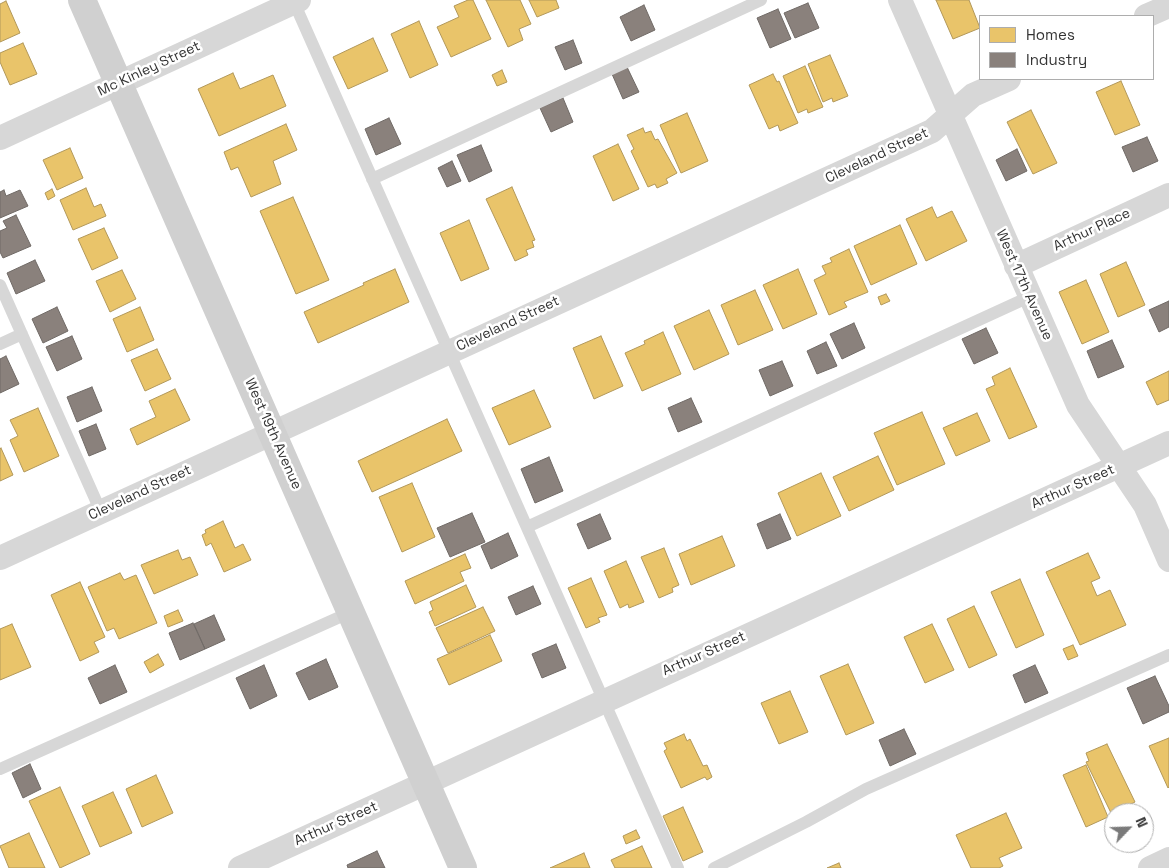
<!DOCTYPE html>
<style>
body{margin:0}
#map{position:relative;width:1169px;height:868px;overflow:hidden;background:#fff;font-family:"Space Grotesk",sans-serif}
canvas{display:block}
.legend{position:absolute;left:979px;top:15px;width:175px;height:65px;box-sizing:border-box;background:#fff;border:1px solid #adadad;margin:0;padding:6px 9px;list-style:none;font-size:15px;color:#333}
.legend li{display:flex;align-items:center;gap:10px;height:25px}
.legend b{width:25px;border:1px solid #adadad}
.north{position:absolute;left:1104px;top:803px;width:50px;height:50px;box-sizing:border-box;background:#fff;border:1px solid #adadad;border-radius:50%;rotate:66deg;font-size:14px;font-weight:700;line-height:20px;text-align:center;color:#333}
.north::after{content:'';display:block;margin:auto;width:18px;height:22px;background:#7a7a7a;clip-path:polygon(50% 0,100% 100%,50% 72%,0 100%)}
</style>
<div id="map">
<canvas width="1169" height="868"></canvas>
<ul class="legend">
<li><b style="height:14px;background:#e9c46a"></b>Homes</li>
<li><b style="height:14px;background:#8a817c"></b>Industry</li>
</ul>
<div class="north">N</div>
</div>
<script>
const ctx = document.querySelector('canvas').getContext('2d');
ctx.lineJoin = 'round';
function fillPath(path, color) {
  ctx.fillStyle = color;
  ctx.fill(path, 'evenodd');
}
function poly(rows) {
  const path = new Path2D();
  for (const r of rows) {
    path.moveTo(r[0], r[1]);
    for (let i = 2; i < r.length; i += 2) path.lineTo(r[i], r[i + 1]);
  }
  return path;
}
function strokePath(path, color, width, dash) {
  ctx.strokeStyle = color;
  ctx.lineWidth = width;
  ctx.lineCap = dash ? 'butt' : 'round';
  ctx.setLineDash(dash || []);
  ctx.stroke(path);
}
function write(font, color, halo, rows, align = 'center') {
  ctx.font = font + ' "Space Grotesk",sans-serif';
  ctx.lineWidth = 5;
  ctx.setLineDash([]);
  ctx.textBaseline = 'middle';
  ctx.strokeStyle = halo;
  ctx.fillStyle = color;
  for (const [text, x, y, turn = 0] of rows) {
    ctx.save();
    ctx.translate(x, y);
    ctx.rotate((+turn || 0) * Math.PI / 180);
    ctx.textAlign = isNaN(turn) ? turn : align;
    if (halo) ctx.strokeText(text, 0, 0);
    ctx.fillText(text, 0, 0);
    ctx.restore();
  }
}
const homes = poly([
 [468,0,473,0,491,39,451,57,437,27,459,17,454,6,468,0],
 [486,0,520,0,531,24,519,29,523,40,508,47,486,0],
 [529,0,556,0,559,8,537,17,529,0],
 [936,0,969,0,980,28,953,39,936,0],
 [6,1,20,33,0,42,0,4,6,1],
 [419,21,438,65,410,78,391,34,419,21],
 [373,38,388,71,348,89,333,57,373,38],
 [23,43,37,74,10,85,0,62,0,53,23,43],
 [830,55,848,96,833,102,832,98,823,102,808,64,830,55],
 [805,66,823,107,808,113,807,109,798,113,783,76,805,66],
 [502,70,507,82,497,86,492,75,502,70],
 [233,73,240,89,273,75,286,106,219,136,198,89,233,73],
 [773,74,777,82,779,81,798,123,780,131,778,125,769,129,749,85,773,74],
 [1121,81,1140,125,1115,135,1096,92,1121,81],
 [1031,110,1057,163,1033,174,1007,122,1031,110],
 [687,113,708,161,681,173,660,125,687,113],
 [286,124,297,150,273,161,281,184,251,197,238,167,231,170,224,152,286,124],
 [643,128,645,133,651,131,655,140,658,139,677,173,666,179,668,183,657,188,655,184,648,187,631,151,634,149,627,135,643,128],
 [618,144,639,189,613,201,593,156,618,144],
 [70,148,83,178,57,190,43,160,70,148],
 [512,187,535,240,532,241,534,247,526,250,528,255,515,261,486,199,512,187],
 [86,188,94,207,101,204,106,216,73,230,60,200,86,188],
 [52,189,55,196,48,200,45,193,52,189],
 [293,197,329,280,296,294,260,211,293,197],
 [932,207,937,218,952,211,967,241,926,261,906,219,932,207],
 [469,220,489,269,461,281,440,233,469,220],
 [900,225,917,264,871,285,854,246,900,225],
 [104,228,118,258,92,270,78,239,104,228],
 [849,249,868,292,844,302,847,307,829,315,814,280,826,274,822,266,832,262,830,258,849,249],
 [1126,262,1145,305,1118,317,1100,274,1126,262],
 [395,269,409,302,318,343,304,312,364,285,363,283,395,269],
 [798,269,817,314,783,329,763,285,798,269],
 [122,270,136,299,110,312,96,281,122,270],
 [1086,280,1109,332,1082,344,1059,292,1086,280],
 [755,290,773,330,738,345,721,305,755,290],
 [886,294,890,301,881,305,878,297,886,294],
 [140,307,154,340,127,352,113,319,140,307],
 [709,310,729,354,694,370,674,326,709,310],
 [663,332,681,374,642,391,625,353,645,344,644,341,663,332],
 [601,336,623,386,594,399,573,348,601,336],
 [157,349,171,379,145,391,131,360,157,349],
 [1010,368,1037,427,1009,439,986,389,995,385,992,377,1010,368],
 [1169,371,1169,400,1157,405,1146,382,1169,371],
 [175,389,190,420,137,445,130,429,156,417,149,401,175,389],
 [534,390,551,427,509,445,492,408,534,390],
 [38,408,59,456,24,472,10,440,18,436,10,420,38,408],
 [922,412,945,464,897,485,874,433,922,412],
 [977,413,990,441,956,456,943,428,977,413],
 [447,419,462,451,372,492,358,461,447,419],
 [1,448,13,475,0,481,0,449,1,448],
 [878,456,894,490,849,511,833,477,878,456],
 [821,473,841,516,797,536,778,493,821,473],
 [412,483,435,537,402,552,379,497,412,483],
 [223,521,235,548,243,544,251,560,224,572,211,543,206,546,202,535,206,533,205,530,223,521],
 [722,536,735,566,691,585,679,554,722,536],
 [664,548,679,585,672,588,673,592,659,598,641,557,664,548],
 [178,550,182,560,190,557,198,575,154,594,141,565,178,550],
 [1088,553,1100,578,1091,582,1097,596,1110,590,1126,625,1080,645,1046,572,1088,553],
 [465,554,471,568,460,572,464,581,415,604,405,581,465,554],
 [626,561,644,602,629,608,628,604,620,608,604,571,626,561],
 [120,573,124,580,136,575,157,623,119,639,114,628,107,631,88,587,120,573],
 [591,578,607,615,598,618,600,622,586,628,568,588,591,578],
 [1020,579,1044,635,1016,648,991,592,1020,579],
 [80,582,105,637,94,642,99,652,80,661,51,595,80,582],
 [466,585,476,607,435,626,429,612,433,610,430,602,466,585],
 [974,606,997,655,969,668,947,619,974,606],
 [483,607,495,631,448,653,436,628,483,607],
 [178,610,183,621,168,627,164,616,178,610],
 [12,624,31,667,0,680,0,629,12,624],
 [932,624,954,670,925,683,904,637,932,624],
 [490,635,502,661,449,685,437,659,490,635],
 [1073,645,1078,656,1068,660,1063,649,1073,645],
 [158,654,164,665,150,673,144,662,158,654],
 [848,664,874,723,846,735,820,676,848,664],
 [790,691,808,732,779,744,761,703,790,691],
 [684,734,687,741,690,739,703,766,707,765,712,777,707,780,705,777,681,788,664,751,667,749,664,743,684,734],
 [1169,738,1169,787,1168,788,1149,746,1169,738],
 [1107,744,1135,802,1131,804,1135,813,1114,813,1114,819,1086,762,1089,761,1086,753,1107,744],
 [1086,765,1108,817,1086,827,1063,775,1086,765],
 [156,775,173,813,142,827,126,789,156,775],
 [60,787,90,854,60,868,29,801,60,787],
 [113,792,132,833,100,847,82,806,113,792],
 [683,807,703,852,683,861,663,816,683,807],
 [1006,813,1022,848,999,858,1003,866,999,868,971,868,956,835,1006,813],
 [636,830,640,838,626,844,623,836,636,830],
 [29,833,45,868,9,868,0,846,29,833],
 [642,846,652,868,615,868,611,860,642,846],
 [584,853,590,868,550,868,584,853],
 [839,863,841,868,827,868,839,863]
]);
const industry = poly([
 [808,3,819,28,795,38,784,13,808,3],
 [644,5,655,30,631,41,620,17,644,5],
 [778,9,791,39,770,48,757,18,778,9],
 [573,40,582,63,565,70,555,47,573,40],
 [627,67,639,92,623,99,612,74,627,67],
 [563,98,573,122,551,132,540,108,563,98],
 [389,118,401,144,376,155,365,129,389,118],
 [1147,137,1158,161,1133,172,1122,147,1147,137],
 [481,145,492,171,469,182,457,155,481,145],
 [1017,149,1027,171,1006,181,996,160,1017,149],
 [452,161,461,181,447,187,438,168,452,161],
 [4,190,6,196,20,190,28,206,0,218,0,192,4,190],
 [16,215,31,246,3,258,0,252,0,231,7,228,3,221,16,215],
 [35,260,45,281,16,294,7,273,35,260],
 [1169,301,1169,327,1159,332,1149,310,1169,301],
 [57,307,68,331,43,343,32,319,57,307],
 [854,323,865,348,842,359,830,334,854,323],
 [986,328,998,353,974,364,962,339,986,328],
 [72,336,82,359,57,371,46,347,72,336],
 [1112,340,1124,367,1098,378,1087,351,1112,340],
 [826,342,837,366,817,374,807,351,826,342],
 [6,356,19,384,0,393,0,359,6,356],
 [782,361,793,386,770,396,759,370,782,361],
 [92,387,102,411,77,422,67,397,92,387],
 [691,398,702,422,678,432,668,408,691,398],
 [96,424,106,449,89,456,79,431,96,424],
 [549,457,563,491,535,503,521,469,549,457],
 [472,513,485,542,450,557,437,528,472,513],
 [600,514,611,539,588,549,577,524,600,514],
 [780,514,791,539,767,549,757,524,780,514],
 [508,533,518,556,491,569,481,546,508,533],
 [533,586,541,604,516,615,508,597,533,586],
 [214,615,225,640,205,649,194,624,214,615],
 [193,623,205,649,180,660,169,633,193,623],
 [556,644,566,668,542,678,532,654,556,644],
 [326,659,338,687,309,700,296,673,326,659],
 [115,665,127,692,100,704,88,678,115,665],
 [264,665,277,696,250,709,236,678,264,665],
 [1035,665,1048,693,1025,703,1013,675,1035,665],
 [1155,676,1169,706,1169,712,1143,724,1127,688,1155,676],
 [904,729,916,754,890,766,879,740,904,729],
 [30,764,41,789,23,798,12,773,30,764],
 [377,851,385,868,348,868,347,865,377,851]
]);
const lane = poly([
 [293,0,678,868],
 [372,179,761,0],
 [0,285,101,512],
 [0,344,22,334],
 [527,527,1029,297],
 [0,769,351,612],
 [714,868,806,822,866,789,1169,655]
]);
const street = poly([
 [900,0,1078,405,1145,505,1169,560],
 [1146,16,1169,6],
 [0,138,299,0],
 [1016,266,1169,195],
 [0,558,932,131,973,95,1009,79],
 [240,868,1169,443],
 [1150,868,1169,859]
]);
const secondary = poly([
 [82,0,463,868]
]);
const streetNames = [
 ["Mc Kinley Street",149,69,-25],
 ["Cleveland Street",877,156,-25],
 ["Arthur Place",1092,230,-25],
 ["West 17th Avenue",1024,285,66],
 ["Cleveland Street",508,324,-25],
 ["West 19th Avenue",273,434,66],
 ["Arthur Street",1073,487,-24],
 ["Cleveland Street",140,493,-25],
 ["Arthur Street",704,654,-24],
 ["Arthur Street",336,824,-24]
];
fillPath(homes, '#e9c46a');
strokePath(homes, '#b2985a', 1);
fillPath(industry, '#8a817c');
strokePath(industry, '#706a66', 1);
strokePath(lane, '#d7d7d7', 12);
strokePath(street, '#d7d7d7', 24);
strokePath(secondary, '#d0d0d0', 28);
write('14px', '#333', '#fff', streetNames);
</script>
